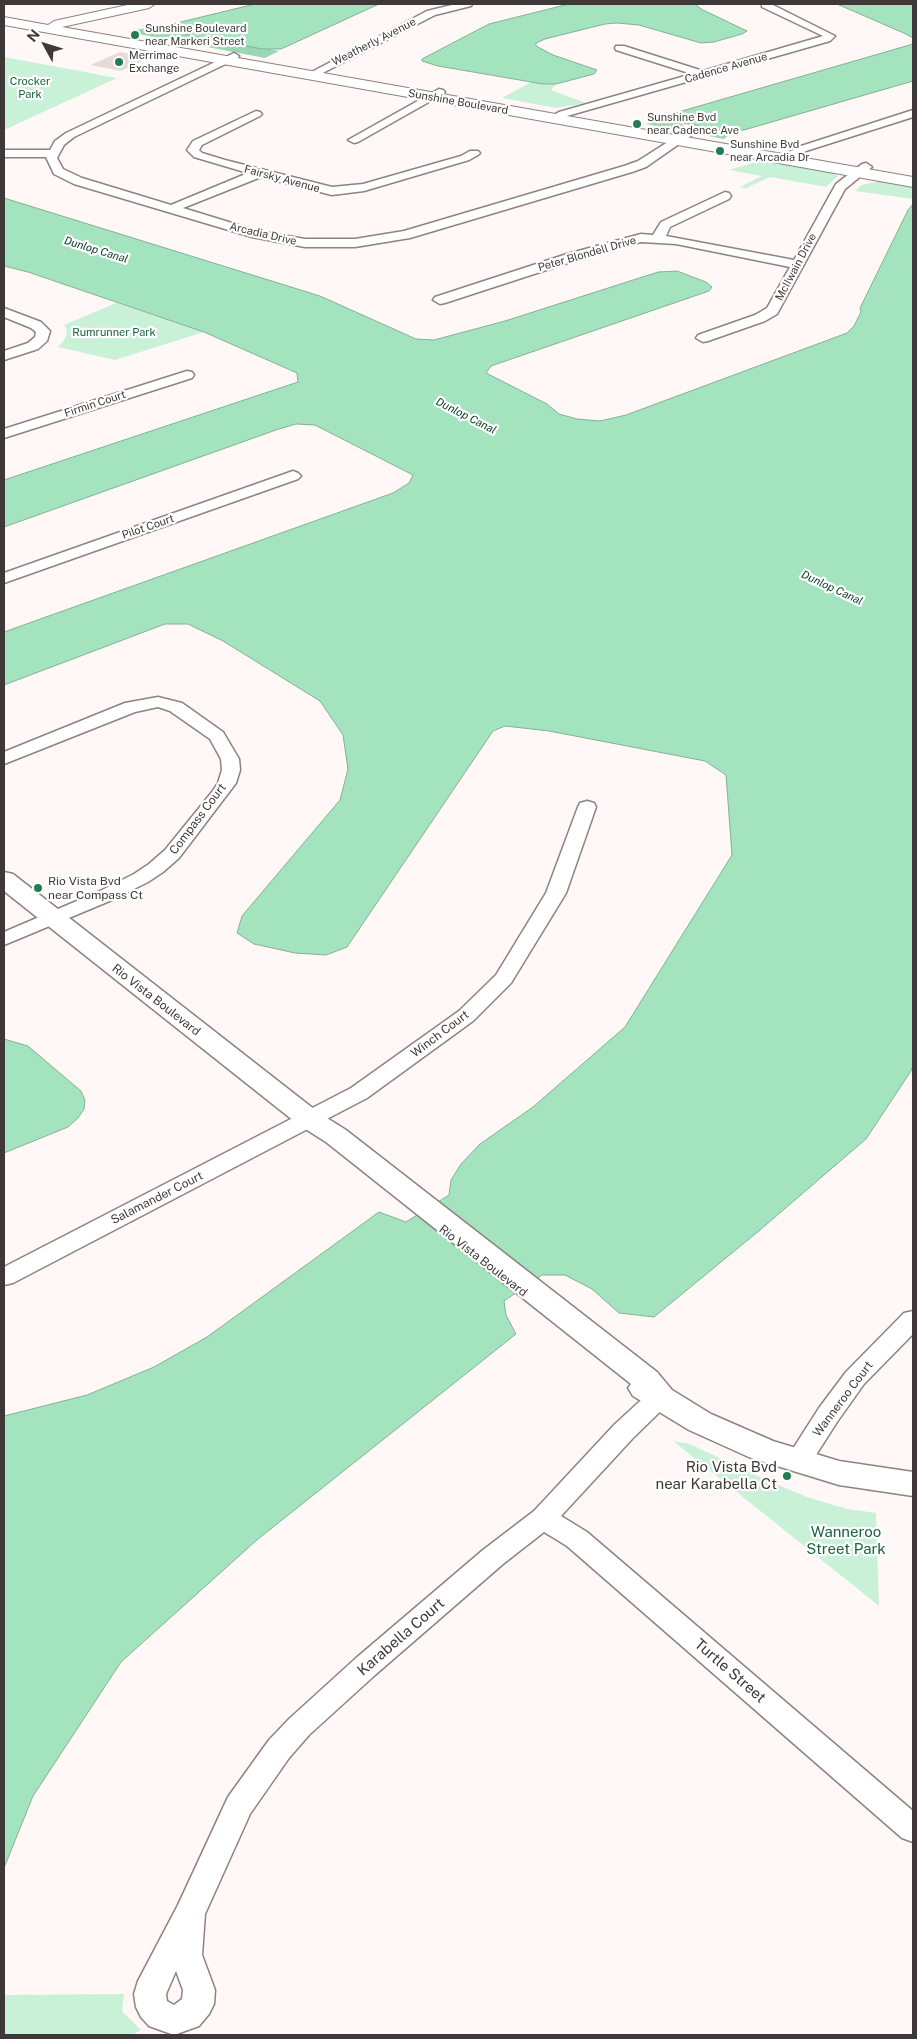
<!DOCTYPE html>
<style>
body{margin:0}
#map{position:relative;width:917px;height:2039px;overflow:hidden;background:#fff8f6;font-family:"Public Sans",sans-serif}
canvas{display:block}
.frame{position:absolute;inset:0;border:5px solid #3e3938;pointer-events:none}
.north{position:absolute;left:20px;top:20px;width:50px;height:50px;-webkit-text-stroke:4px #fff;paint-order:stroke;rotate:309deg;font-size:14px;font-weight:700;line-height:20px;text-align:center;color:#3e3938}
.north::after{content:'';display:block;margin:auto;width:18px;height:22px;background:#3e3938;clip-path:polygon(50% 0,100% 100%,50% 72%,0 100%)}
</style>
<div id="map">
<canvas width="917" height="2039"></canvas>
<div class="frame"></div>
<div class="north">N</div>
</div>
<script>
const ctx = document.querySelector('canvas').getContext('2d');
ctx.lineJoin = 'round';
function fillPath(path, color) {
  ctx.fillStyle = color;
  ctx.fill(path, 'evenodd');
}
function poly(rows) {
  const path = new Path2D();
  for (const r of rows) {
    path.moveTo(r[0], r[1]);
    for (let i = 2; i < r.length; i += 2) path.lineTo(r[i], r[i + 1]);
  }
  return path;
}
function strokePath(path, color, width, dash) {
  ctx.strokeStyle = color;
  ctx.lineWidth = width;
  ctx.lineCap = dash ? 'butt' : 'round';
  ctx.setLineDash(dash || []);
  ctx.stroke(path);
}
function write(font, color, halo, rows, align = 'center') {
  ctx.font = font + ' "Public Sans",sans-serif';
  ctx.lineWidth = 4.5;
  ctx.setLineDash([]);
  ctx.textBaseline = 'middle';
  ctx.strokeStyle = halo;
  ctx.fillStyle = color;
  for (const [text, x, y, turn = 0] of rows) {
    ctx.save();
    ctx.translate(x, y);
    ctx.rotate((+turn || 0) * Math.PI / 180);
    ctx.textAlign = isNaN(turn) ? turn : align;
    if (halo) ctx.strokeText(text, 0, 0);
    ctx.fillText(text, 0, 0);
    ctx.restore();
  }
}
const green = poly([
 [4,57,69,69,117,78,4,130],
 [531,82,556,84,551,90,586,103,556,108,502,98],
 [762,160,833,173,838,176,826,187,770,177,746,188,740,187,762,176,729,170],
 [879,181,913,187,913,199,855,191,862,185],
 [116,303,204,332,115,360,58,347,65,339,67,330,64,325],
 [673,1441,690,1444,764,1479,807,1497,847,1509,876,1513,879,1606],
 [124,1994,122,2011,141,2030,132,2035,4,2035,4,1995]
]);
const forest = poly([
 [149,27,152,28,161,28,279,51,265,58,128,32],
 [669,119,682,124,685,128,700,130,708,128,730,131,731,133,724,139,646,124]
]);
const water = poly([
 [255,4,379,4,281,49,262,49,163,30,160,27,255,4],
 [569,4,697,4,697,6,703,10,747,31,742,34,714,42,701,43,639,25,617,23,605,24,545,39,536,43,536,46,553,55,597,70,594,74,556,84,543,84,438,66,422,61,422,59,489,24,569,4],
 [837,4,913,4,913,38,906,34,837,4],
 [913,44,913,81,744,130,721,130,683,123,671,118,672,114,675,113,913,44],
 [4,198,320,296,416,339,434,340,505,321,658,272,677,271,706,282,712,287,709,291,491,366,486,373,547,404,559,414,577,419,600,421,626,415,847,333,854,326,861,312,860,308,908,210,913,204,913,1065,911,1071,866,1139,760,1230,654,1317,619,1313,592,1289,565,1275,542,1275,504,1301,506,1315,516,1334,258,1539,121,1662,33,1796,4,1868,4,1416,87,1395,154,1367,207,1337,379,1212,406,1222,449,1195,451,1180,461,1164,480,1144,533,1107,625,1027,732,855,726,775,705,761,549,731,505,726,493,731,347,947,326,955,295,953,254,944,237,933,242,916,340,800,348,769,343,735,320,701,223,641,188,624,165,624,4,685,4,632,393,493,409,483,413,475,315,425,296,424,276,430,4,527,4,480,298,382,297,373,204,332,28,272,4,266,4,198],
 [4,1039,28,1046,81,1091,85,1100,84,1109,78,1118,68,1127,4,1153,4,1039]
]);
const building = poly([
 [120,52,151,57,121,71,90,65]
]);
const minor = poly([
 [456,4,472,4,471,6,435,15,315,77,311,78,306,75,427,11,456,4],
 [762,4,771,4,835,36,830,41,567,116,559,120,555,121,549,118,559,112,692,74,616,50,615,48,616,46,624,46,703,71,823,36,762,7,762,4],
 [234,53,239,56,238,58,74,137,64,145,57,158,63,169,82,178,171,205,248,173,194,157,187,150,193,141,256,111,260,112,262,114,260,116,202,145,199,150,202,153,225,160,332,187,363,184,461,156,470,151,478,151,480,153,478,155,469,160,364,191,332,195,261,177,183,208,258,231,305,239,355,239,404,231,624,166,638,161,682,133,686,132,692,135,646,167,632,172,410,238,355,247,305,247,252,237,74,184,54,174,46,157,4,157,4,150,50,150,55,141,66,133,234,53],
 [439,89,443,90,445,92,443,94,358,142,354,143,348,140,439,89],
 [913,110,913,117,806,151,787,161,783,163,777,159,798,147,913,110],
 [866,163,872,167,845,189,777,314,765,321,708,341,703,342,696,338,698,335,755,315,767,308,790,267,676,244,641,242,577,260,445,303,440,304,433,300,435,297,567,254,641,234,653,235,661,222,725,192,729,193,731,196,729,199,670,227,666,236,794,260,836,184,862,164,866,163],
 [4,308,41,322,50,331,47,341,38,349,4,360,4,351,28,343,35,337,36,332,31,328,4,317,4,308],
 [187,371,192,372,194,375,192,378,4,438,4,429,187,371],
 [293,471,298,473,301,476,298,479,4,583,4,573,293,471],
 [158,697,182,703,223,732,239,759,240,770,236,783,179,858,163,872,148,882,112,900,4,945,4,932,98,892,134,874,149,864,165,850,212,792,218,783,222,770,221,759,210,739,170,711,158,707,135,712,4,764,4,752,125,703,158,697],
 [587,801,594,803,596,807,566,893,511,983,473,1021,367,1098,13,1283,4,1285,4,1267,351,1088,459,1011,496,975,546,893,578,807,580,803,587,801],
 [913,1311,913,1334,864,1384,837,1422,807,1469,798,1472,789,1469,785,1462,789,1455,819,1408,846,1372,904,1313,913,1311],
 [660,1388,669,1391,673,1397,669,1403,633,1438,561,1516,587,1532,913,1811,913,1842,902,1838,567,1546,544,1532,503,1564,375,1675,309,1735,289,1758,250,1814,205,1914,202,1955,215,1990,214,2004,209,2014,199,2026,174,2035,149,2026,141,2017,136,2007,134,1994,138,1981,178,1905,228,1797,269,1740,289,1719,355,1659,483,1550,534,1511,615,1424,651,1391,660,1388],
 [176,1971,183,1990,182,1999,174,2005,167,2001,166,1994,176,1971]
]);
const tertiary = poly([
 [4,872,13,874,319,1113,346,1130,657,1372,672,1390,711,1414,773,1441,839,1461,913,1472,913,1496,839,1485,751,1458,689,1430,633,1396,628,1388,631,1384,326,1142,299,1125,4,891,4,872]
]);
const secondary = poly([
 [132,4,155,4,149,8,62,27,913,177,913,187,4,25,4,17,48,25,54,21,132,4]
]);
const markers = [
 [135,35,5,"#237d52"],
 [119,62,5,"#237d52"],
 [637,124,5,"#237d52"],
 [720,151,5,"#237d52"],
 [38,888,5,"#237d52"],
 [787,1476,5,"#237d52"]
];
const farPoinames = [
 ["Sunshine Boulevard",145,29],
 ["near Markeri Street",145,42],
 ["Merrimac",129,56],
 ["Exchange",129,69],
 ["Sunshine Bvd",647,118],
 ["near Cadence Ave",647,131],
 ["Sunshine Bvd",730,145],
 ["near Arcadia Dr",730,158]
];
const farStreetnames = [
 ["Weatherly Avenue",374,42,-27],
 ["Cadence Avenue",726,68,-16],
 ["Sunshine Boulevard",458,102,10],
 ["Fairsky Avenue",282,179,15],
 ["Arcadia Drive",263,234,13],
 ["Peter Blondell Drive",587,254,-16],
 ["McIIwain Drive",796,267,-62],
 ["Firmin Court",95,404,-18],
 ["Pilot Court",148,527,-19]
];
const farParknames = [
 ["Crocker",30,82],
 ["Park",30,95],
 ["Rumrunner Park",114,333]
];
const farWaternames = [
 ["Dunlop Canal",96,250,17],
 ["Dunlop Canal",466,416,27],
 ["Dunlop Canal",832,588,25]
];
const streetNames = [
 ["Compass Court",198,819,-53],
 ["Rio Vista Boulevard",156,1000,38],
 ["Winch Court",440,1034,-37],
 ["Salamander Court",157,1198,-27],
 ["Rio Vista Boulevard",483,1261,38],
 ["Wanneroo Court",843,1399,-53]
];
const poiNames = [
 ["Rio Vista Bvd",48,881],
 ["near Compass Ct",48,895]
];
const nearPoinames = [
 ["Rio Vista Bvd",777,1467],
 ["near Karabella Ct",777,1484]
];
const nearParknames = [
 ["Wanneroo",846,1532],
 ["Street Park",846,1549]
];
const nearStreetnames = [
 ["Karabella Court",401,1637,-41],
 ["Turtle Street",730,1671,41]
];
fillPath(green, '#c9f1d8');
fillPath(forest, '#99d8b3');
fillPath(water, '#a3e3bd');
strokePath(water, '#85b095', 1);
fillPath(building, '#e7dbd9');
strokePath(minor, '#8d8381', 3);
strokePath(tertiary, '#8d8381', 3);
strokePath(secondary, '#8d8381', 2);
fillPath(minor, '#fff');
fillPath(tertiary, '#fff');
fillPath(secondary, '#fff');
for (const [x, y, r, color] of markers) {
  const dot = new Path2D();
  dot.arc(x, y, r, 0, 2 * Math.PI);
  ctx.fillStyle = color;
  ctx.fill(dot);
  strokePath(dot, '#fff', 2);
}
write('11px', '#3e3938', '#fff', farPoinames, 'left');
write('11px', '#3e3938', '#fff', farStreetnames);
write('11px', '#1a6340', '#fff', farParknames);
write('italic 11px', '#033821', '#fff', farWaternames);
write('12px', '#3e3938', '#fff', streetNames);
write('12px', '#3e3938', '#fff', poiNames, 'left');
write('15px', '#3e3938', '#fff', nearPoinames, 'right');
write('15px', '#1a6340', '#fff', nearParknames);
write('15px', '#3e3938', '#fff', nearStreetnames);
</script>
